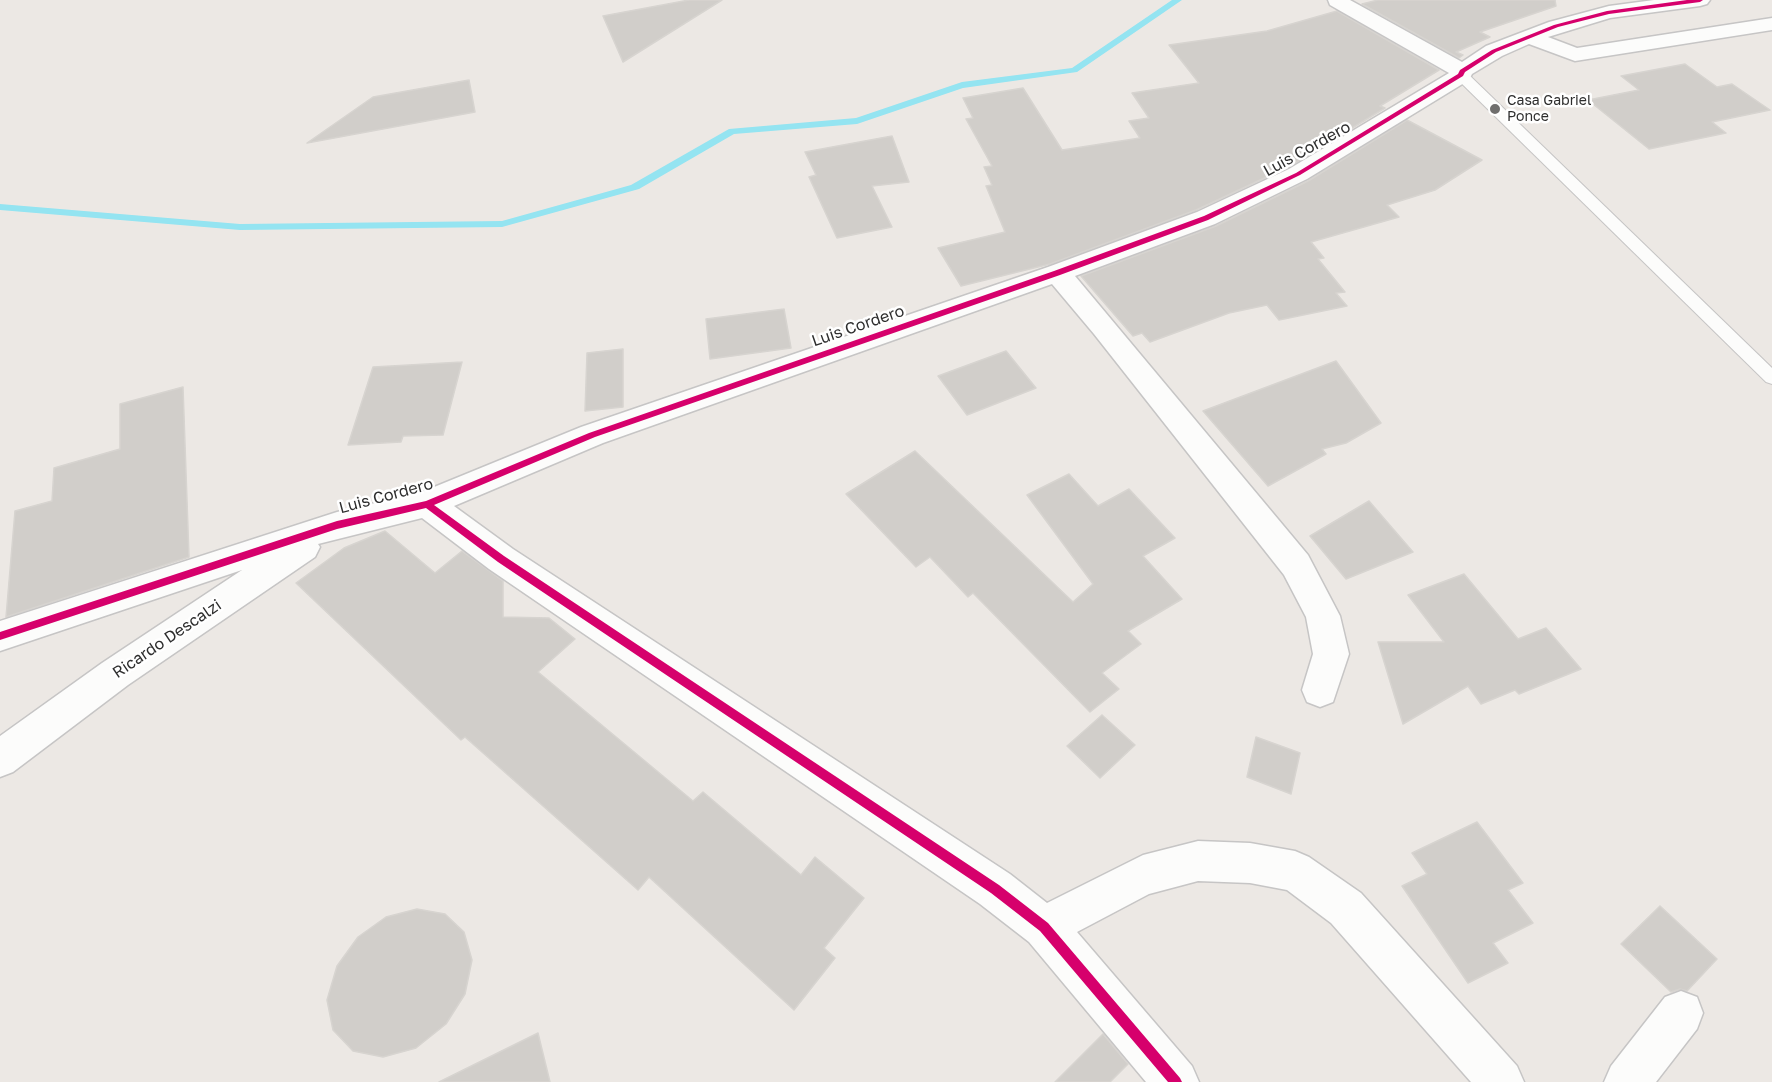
<!DOCTYPE html>
<style>
body{margin:0}
canvas{display:block;background:#ece8e4}
</style>
<canvas width="1772" height="1082"></canvas>
<script>
const ctx = document.querySelector('canvas').getContext('2d');
ctx.lineJoin = 'round';
function poly(rows) {
  const path = new Path2D();
  for (const r of rows) {
    path.moveTo(r[0], r[1]);
    for (let i = 2; i < r.length; i += 2) path.lineTo(r[i], r[i + 1]);
  }
  return path;
}
function fillPath(path, color) {
  ctx.fillStyle = color;
  ctx.fill(path, 'evenodd');
}
function strokePath(path, color, width, dash) {
  ctx.strokeStyle = color;
  ctx.lineWidth = width;
  ctx.lineCap = dash ? 'butt' : 'round';
  ctx.setLineDash(dash || []);
  ctx.stroke(path);
}
function write(font, color, halo, rows, align = 'center') {
  ctx.font = font + ' "Golos Text",sans-serif';
  ctx.lineWidth = 5;
  ctx.setLineDash([]);
  ctx.textBaseline = 'middle';
  ctx.strokeStyle = halo;
  ctx.fillStyle = color;
  for (const [text, x, y, turn = 0] of rows) {
    ctx.save();
    ctx.translate(x, y);
    ctx.rotate((+turn || 0) * Math.PI / 180);
    ctx.textAlign = isNaN(turn) ? turn : align;
    if (halo) ctx.strokeText(text, 0, 0);
    ctx.fillText(text, 0, 0);
    ctx.restore();
  }
}
const stream = poly([
 [1172,0,1182,0,1077,72,963,88,857,124,734,134,639,189,502,227,240,230,0,210,0,204,240,224,502,221,631,185,729,129,856,118,962,82,1072,68,1172,0]
]);
const building = poly([
 [689,0,722,0,623,62,603,16,689,0],
 [1378,0,1555,0,1556,6,1480,32,1490,37,1456,52,1463,55,1459,58,1362,4,1378,0],
 [1337,11,1439,70,1380,106,1385,108,1288,167,1196,210,1050,264,961,286,938,248,1005,232,986,186,992,185,984,167,992,166,966,119,973,118,963,98,1023,88,1062,150,1140,138,1129,121,1149,118,1132,93,1199,83,1169,45,1267,31,1337,11],
 [1685,64,1717,87,1732,84,1770,110,1712,122,1726,133,1649,149,1588,100,1639,90,1621,76,1685,64],
 [469,80,475,112,307,143,373,97,469,80],
 [1407,120,1482,160,1435,190,1387,205,1399,217,1311,242,1324,258,1318,259,1345,292,1336,293,1347,306,1279,320,1267,305,1229,313,1150,342,1142,333,1133,336,1081,276,1216,226,1308,181,1407,120],
 [892,136,909,182,872,186,892,227,837,238,809,177,816,175,805,152,892,136],
 [784,309,791,348,710,359,706,319,784,309],
 [623,349,623,407,585,411,587,353,623,349],
 [1006,351,1036,388,967,415,938,376,1006,351],
 [1336,361,1381,423,1346,443,1322,449,1326,454,1268,486,1203,411,1336,361],
 [462,362,443,435,403,436,401,442,348,445,373,367,462,362],
 [183,387,189,557,6,617,15,511,52,501,54,468,120,449,120,404,183,387],
 [915,451,1073,602,1093,584,1027,495,1069,474,1098,506,1129,489,1175,538,1143,556,1182,599,1128,631,1141,644,1102,673,1119,689,1090,712,973,593,968,597,930,557,916,567,846,494,915,451],
 [1369,501,1413,552,1346,579,1310,536,1369,501],
 [385,531,435,573,462,551,503,581,503,617,549,618,575,639,538,672,693,801,703,792,801,875,815,857,864,898,824,948,835,958,794,1010,649,877,638,890,465,737,461,740,296,583,344,548,385,531],
 [1464,574,1518,639,1546,628,1581,669,1519,694,1515,690,1481,704,1468,686,1403,724,1378,642,1444,642,1408,595,1464,574],
 [1102,715,1135,745,1100,778,1067,746,1102,715],
 [1256,737,1300,753,1291,794,1247,777,1256,737],
 [1477,822,1523,883,1508,890,1533,923,1493,943,1508,963,1468,983,1402,886,1427,874,1412,853,1477,822],
 [1660,906,1717,959,1687,991,1680,989,1671,992,1621,944,1660,906],
 [417,909,445,914,464,932,472,960,465,994,446,1024,416,1048,383,1057,353,1051,333,1030,327,1000,337,966,358,937,386,917,417,909],
 [538,1033,550,1082,439,1082,538,1033],
 [1103,1034,1128,1064,1110,1082,1055,1082,1103,1034]
]);
const lane = poly([
 [1461,71,1466,72,1772,368,1772,384,1766,382,1456,78,1454,75,1456,72,1461,71]
]);
const street = poly([
 [1328,0,1350,0,1462,62,1486,46,1549,22,1609,6,1654,0,1710,0,1707,4,1700,6,1610,18,1548,37,1577,48,1772,18,1772,30,1575,61,1529,44,1502,56,1472,74,1469,80,1307,179,1215,224,1075,276,1308,555,1340,616,1349,654,1333,702,1320,707,1307,702,1302,690,1313,654,1306,617,1284,575,1094,334,1052,284,603,443,454,506,513,549,1010,874,1047,903,1143,855,1198,841,1250,843,1295,851,1309,857,1361,893,1517,1066,1524,1082,1471,1082,1331,923,1287,890,1250,883,1198,881,1149,894,1077,932,1192,1066,1199,1082,1146,1082,1029,942,980,904,489,569,422,518,318,544,320,547,315,557,128,685,13,772,0,777,0,736,102,663,242,570,0,651,0,621,337,512,422,492,581,427,1048,267,1197,212,1289,169,1449,73,1330,5,1328,0],
 [1681,991,1697,997,1703,1013,1697,1029,1656,1082,1604,1082,1611,1066,1665,997,1681,991]
]);
const cycleway = poly([
 [1687,0,1703,0,1700,2,1609,14,1558,27,1496,52,1465,72,1463,76,1300,175,1208,220,1060,275,595,437,434,505,504,556,999,885,1048,923,1180,1078,1182,1082,1168,1082,1040,931,991,893,498,562,426,508,337,529,0,640,0,632,337,521,426,501,589,433,1054,271,1204,216,1296,173,1458,74,1460,70,1492,50,1554,25,1607,11,1687,0]
]);
const markers = [
 [1495,109,6,"#706f6e"]
];
const farPoinames = [
 ["Casa Gabriel",1507,101],
 ["Ponce",1507,117]
];
const streetNames = [
 ["Luis Cordero",1307,149,-29],
 ["Luis Cordero",858,326,-19],
 ["Luis Cordero",386,496,-15],
 ["Ricardo Descalzi",167,639,-34]
];
fillPath(stream, '#94e4f1');
fillPath(building, '#d1ceca');
strokePath(building, '#d7d4d0', 1.5);
strokePath(lane, '#c6c5c5', 2);
strokePath(street, '#c6c5c5', 3);
fillPath(lane, '#fcfcfb');
fillPath(street, '#fcfcfb');
fillPath(cycleway, '#d6006c');
for (const [x, y, r, color] of markers) {
  const dot = new Path2D();
  dot.arc(x, y, r, 0, 2 * Math.PI);
  ctx.fillStyle = color;
  ctx.fill(dot);
  strokePath(dot, '#fff', 2);
}
write('14px', '#2e2e2e', '#fff', farPoinames, 'left');
write('16px', '#2e2e2e', '#fff', streetNames);
</script>
